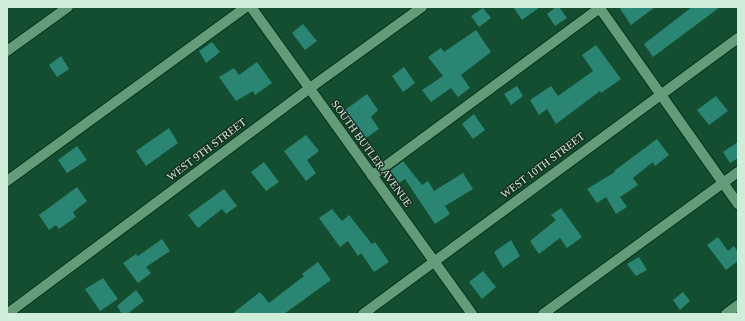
<!DOCTYPE html>
<style>
body{margin:0}
#map{position:relative;width:745px;height:321px;overflow:hidden;background:#134e30;font-family:Georgia,serif}
canvas{display:block}
.frame{position:absolute;inset:0;border:8px solid #d0edda;pointer-events:none}
</style>
<div id="map">
<canvas width="745" height="321"></canvas>
<div class="frame"></div>
</div>
<script>
const ctx = document.querySelector('canvas').getContext('2d');
ctx.lineJoin = 'round';
function fillPath(path, color) {
  ctx.fillStyle = color;
  ctx.fill(path, 'evenodd');
}
function poly(rows) {
  const path = new Path2D();
  for (const r of rows) {
    path.moveTo(r[0], r[1]);
    for (let i = 2; i < r.length; i += 2) path.lineTo(r[i], r[i + 1]);
  }
  return path;
}
function strokePath(path, color, width, dash) {
  ctx.strokeStyle = color;
  ctx.lineWidth = width;
  ctx.lineCap = dash ? 'butt' : 'round';
  ctx.setLineDash(dash || []);
  ctx.stroke(path);
}
function write(font, color, halo, rows, align = 'center') {
  ctx.font = font + ' Georgia,serif';
  ctx.lineWidth = 3;
  ctx.setLineDash([]);
  ctx.textBaseline = 'middle';
  ctx.strokeStyle = halo;
  ctx.fillStyle = color;
  for (const [text, x, y, turn = 0] of rows) {
    ctx.save();
    ctx.translate(x, y);
    ctx.rotate((+turn || 0) * Math.PI / 180);
    ctx.textAlign = isNaN(turn) ? turn : align;
    if (halo) ctx.strokeText(text, 0, 0);
    ctx.fillText(text, 0, 0);
    ctx.restore();
  }
}
const building = poly([
 [513,7,540,7,522,20],
 [556,7,559,7,567,18,555,26,547,14],
 [619,7,655,7,631,25],
 [692,7,720,7,653,57,644,44],
 [483,8,491,18,479,27,471,16],
 [303,24,317,41,305,50,292,33],
 [476,30,491,52,461,75,470,88,458,97,451,88,431,102,422,90,443,76,428,57,441,48,444,52],
 [212,42,220,52,206,63,199,51],
 [596,45,621,79,601,93,600,91,556,124,547,109,539,115,530,100,551,86,558,96,593,71,582,55],
 [61,56,69,69,57,77,49,65],
 [257,62,272,83,255,95,253,91,236,101,219,77,234,68,239,75],
 [404,67,415,83,403,92,392,76],
 [517,86,523,96,511,105,504,94],
 [367,94,378,110,371,117,379,129,366,138,345,110],
 [716,96,728,111,709,125,697,110],
 [474,114,485,130,473,139,462,124],
 [169,128,178,143,146,166,136,151],
 [306,135,319,151,307,160,316,173,306,181,284,151],
 [657,139,669,155,655,166,653,162,633,178,638,185,620,197,627,207,616,214,606,197,597,203,587,189,615,172,614,171],
 [738,142,738,158,730,163,723,152],
 [77,146,87,160,67,173,58,160],
 [403,161,422,185,428,181,434,191,463,173,473,189,445,206,450,214,435,224,405,179,399,183,390,171],
 [264,162,279,182,266,191,251,172],
 [77,187,87,201,73,212,76,217,59,229,56,225,49,230,39,215],
 [224,189,237,206,226,214,222,209,198,228,188,215],
 [561,208,582,237,567,248,560,238,539,254,530,241,556,220,551,215],
 [332,209,342,221,349,215,372,244,375,242,389,262,374,272,361,253,358,256,348,241,340,247,319,218],
 [718,237,728,251,734,246,738,252,738,261,726,270,707,245],
 [162,239,170,251,146,267,151,273,138,283,123,263,136,254,138,256],
 [511,240,520,256,503,268,494,252],
 [639,257,647,270,636,276,627,264],
 [318,262,331,280,284,314,232,314,260,292,269,303,304,276,302,274],
 [483,271,496,287,482,299,469,282],
 [103,278,118,299,100,311,85,289],
 [136,290,144,301,127,314,122,314,117,306],
 [683,292,690,301,680,310,673,300]
]);
const minor = poly([
 [251,7,472,314],
 [599,7,738,204],
 [7,51,68,7],
 [372,176,601,7],
 [7,181,246,7],
 [7,314,310,88,422,7],
 [363,314,738,38],
 [543,314,738,172],
 [726,314,738,305]
]);
const streetNames = [
 ["WEST 9TH STREET",207,150,-37],
 ["SOUTH BUTLER AVENUE",371,154,54],
 ["WEST 10TH STREET",543,166,-37]
];
fillPath(building, '#2b8573');
strokePath(minor, '#03311b', 12);
strokePath(minor, '#649c7a', 10);
write('11px', '#d0edda', '#172e20', streetNames);
</script>
